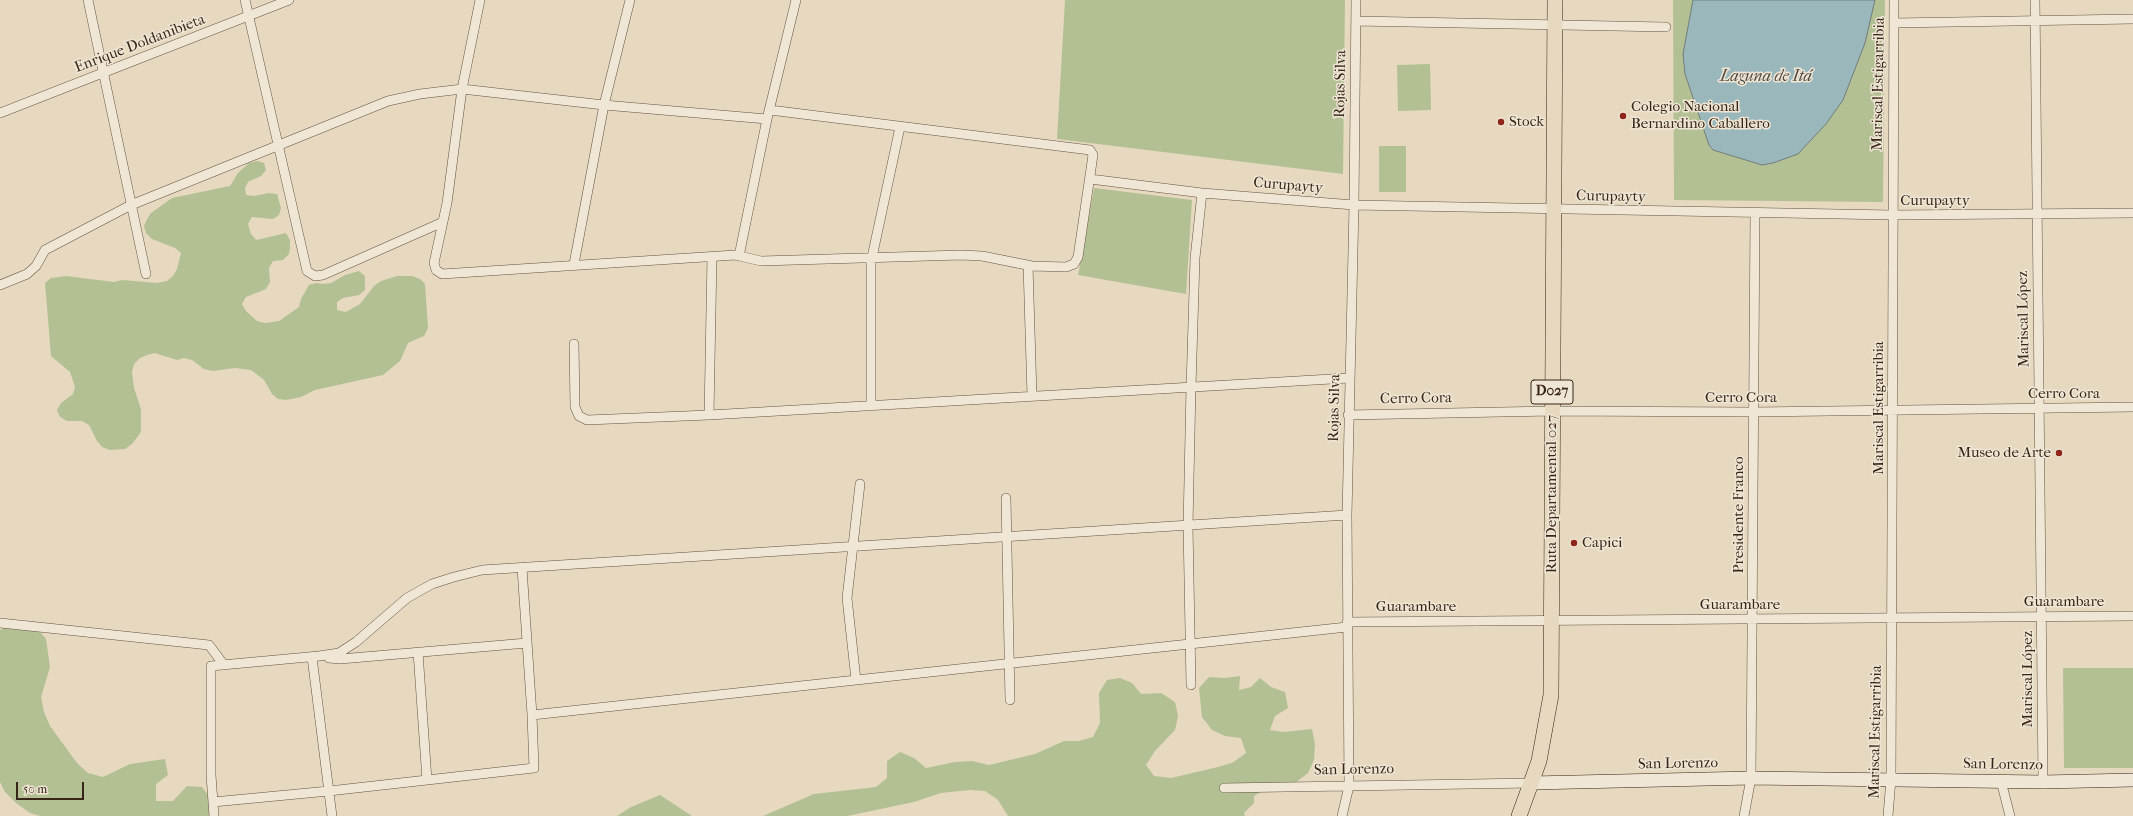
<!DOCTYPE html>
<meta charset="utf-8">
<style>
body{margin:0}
#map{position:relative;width:2133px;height:816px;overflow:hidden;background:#e6d9bf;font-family:"IM FELL French Canon",serif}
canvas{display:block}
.scale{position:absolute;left:16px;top:782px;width:68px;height:18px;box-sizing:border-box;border:2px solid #382517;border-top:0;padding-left:5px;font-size:12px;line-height:14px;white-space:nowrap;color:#382517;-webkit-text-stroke:3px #efe6d5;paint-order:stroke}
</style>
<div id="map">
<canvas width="2133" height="816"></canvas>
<div class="scale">50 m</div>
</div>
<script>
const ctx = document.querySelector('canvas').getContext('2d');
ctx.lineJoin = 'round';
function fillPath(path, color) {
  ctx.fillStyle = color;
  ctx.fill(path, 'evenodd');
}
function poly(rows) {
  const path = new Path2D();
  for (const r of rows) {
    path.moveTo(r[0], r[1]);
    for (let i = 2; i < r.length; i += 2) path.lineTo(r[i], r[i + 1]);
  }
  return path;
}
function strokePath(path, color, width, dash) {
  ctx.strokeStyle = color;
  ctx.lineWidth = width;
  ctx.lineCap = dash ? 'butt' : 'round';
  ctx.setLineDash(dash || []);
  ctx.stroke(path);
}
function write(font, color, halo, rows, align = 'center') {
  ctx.font = font + ' "IM FELL French Canon",serif';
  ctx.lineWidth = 3;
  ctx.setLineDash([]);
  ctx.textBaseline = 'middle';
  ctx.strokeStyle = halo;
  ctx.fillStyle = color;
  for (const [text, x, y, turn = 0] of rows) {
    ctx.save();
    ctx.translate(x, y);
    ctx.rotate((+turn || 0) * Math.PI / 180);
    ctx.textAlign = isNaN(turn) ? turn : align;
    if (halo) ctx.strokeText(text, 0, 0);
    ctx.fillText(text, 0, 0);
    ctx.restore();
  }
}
const green = poly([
 [1065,0,1345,0,1343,174,1057,139],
 [1673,0,1885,0,1883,202,1674,200],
 [1430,64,1431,110,1398,111,1397,65],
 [1379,146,1406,146,1406,192,1379,192],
 [257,161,264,163,266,170,261,176,248,182,245,188,246,195,254,196,269,193,277,194,281,208,279,215,273,219,252,217,248,224,251,234,256,240,286,233,290,240,290,247,289,254,283,260,273,261,269,268,270,282,266,289,246,297,242,304,246,311,257,321,265,323,279,321,299,307,301,299,309,285,316,283,323,284,331,283,345,275,359,271,365,276,365,290,359,295,343,298,337,302,337,310,346,312,360,304,374,286,381,281,397,276,412,276,420,279,425,284,428,328,424,336,408,343,400,361,383,375,315,390,301,397,286,400,278,399,272,394,264,380,251,370,235,368,213,371,204,369,192,360,184,358,177,360,155,353,147,355,140,358,134,364,132,372,134,388,141,409,141,432,132,444,125,449,110,450,102,447,97,441,89,425,82,421,67,421,60,417,57,410,61,403,73,394,75,387,70,372,51,356,45,283,51,278,66,276,114,282,122,280,157,283,167,281,173,276,177,269,181,253,175,248,152,239,146,233,144,226,147,219,151,213,172,198,230,186,238,173,249,163],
 [1094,188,1192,200,1186,294,1078,275],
 [6,627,37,628,46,639,50,667,41,697,44,712,50,726,77,763,88,773,103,777,130,764,165,759,168,775,156,784,156,801,173,801,187,786,202,787,211,799,215,816,40,816,30,813,16,803,5,792,0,782,0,630],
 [2063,668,2133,668,2133,768,2064,768],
 [1240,676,1239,690,1251,687,1260,678,1271,687,1285,692,1288,708,1275,716,1270,730,1283,732,1312,729,1315,744,1314,760,1308,773,1295,783,1266,789,1254,796,1254,803,1244,813,1245,816,1008,816,998,800,985,791,970,790,941,793,914,802,847,816,763,816,814,794,876,787,887,778,887,761,900,752,914,758,926,768,955,762,972,761,989,765,1035,754,1064,741,1079,741,1093,737,1100,723,1099,693,1107,680,1120,678,1132,683,1141,694,1161,693,1175,702,1178,716,1175,730,1155,751,1146,765,1154,776,1171,778,1218,767,1232,763,1246,753,1241,738,1225,736,1212,730,1202,717,1199,688,1209,677,1225,678],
 [660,795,692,816,617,816,631,807]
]);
const water = poly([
 [1693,0,1875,0,1865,43,1843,100,1826,124,1798,154,1773,163,1762,165,1713,150,1709,145,1685,74,1683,54,1693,0]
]);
const street = poly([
 [88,0,146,274],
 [245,0,307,271,315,276,323,275,443,222],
 [480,0,462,89,447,203,434,263,436,270,442,274,735,255,761,261,961,255,982,256,1032,266,1066,267,1074,264,1078,257,1093,155,1090,150,770,110],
 [2035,0,2043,782],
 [1356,21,1666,27],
 [1894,23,2133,19],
 [0,113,289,0],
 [1090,179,1202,193,1354,205,1892,215,2133,213],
 [739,256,767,119,796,0],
 [574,264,604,105,630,0],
 [1028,265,1032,396],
 [0,285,27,274,36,266,45,250,131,205,388,101,420,94,462,89,604,105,767,119],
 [574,344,575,407,579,416,587,420,709,415,1349,378],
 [871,406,871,262,900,127],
 [709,415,712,257],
 [1348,415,1552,411,1754,412,2133,407],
 [1006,498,1010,700],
 [1347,622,2133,616],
 [0,623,209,645,224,665],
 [418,652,427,780],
 [312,657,332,816],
 [329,658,340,659,527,643],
 [856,680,847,598,860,484],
 [1191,685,1188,526,1191,387,1195,258,1202,193],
 [532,715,1347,627],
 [2001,781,2010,816],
 [1224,788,1532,783],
 [213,802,329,791,534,768,532,715,522,568],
 [214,816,211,775,211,666,319,656,339,653,356,642,407,598,432,584,454,577,482,570,1347,515],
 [1342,816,1349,786,1347,515,1354,205,1356,0],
 [1744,816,1751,778,1755,213],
 [1888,816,1891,779,1894,0]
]);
const secondary = poly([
 [1532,783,1751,778,2043,782,2133,780]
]);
const primary = poly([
 [1519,816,1539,761,1551,695,1555,0]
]);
const markers = [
 [1623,116,4,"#8f2418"],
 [1501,122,4,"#8f2418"],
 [2059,453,4,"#8f2418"],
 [1574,543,4,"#8f2418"]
];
const shields = [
 [1552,392,42]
];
const shieldNames = [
 ["D027",1552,392]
];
const streetNames = [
 ["Enrique Doldanibieta",140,44,-21],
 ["Rojas Silva",1341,84,-89],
 ["Mariscal Estigarribia",1879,84,-89],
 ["Curupayty",1288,186,5],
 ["Curupayty",1611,197,1],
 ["Curupayty",1935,201],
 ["Mariscal López",2024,319,-91],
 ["Cerro Cora",2064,394],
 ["Cerro Cora",1741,398],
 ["Cerro Cora",1416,399,-1],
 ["Rojas Silva",1335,408,-89],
 ["Mariscal Estigarribia",1879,408,-90],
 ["Ruta Departamental 027",1552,494,-90],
 ["Presidente Franco",1739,515,-90],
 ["Guarambare",2064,602],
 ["Guarambare",1740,605],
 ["Guarambare",1416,607],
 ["Mariscal López",2028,679,-90],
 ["Mariscal Estigarribia",1876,732,-89],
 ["San Lorenzo",1678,764,-1],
 ["San Lorenzo",2003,765,1],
 ["San Lorenzo",1354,770,-1]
];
const poiNames = [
 ["Colegio Nacional",1631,107],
 ["Bernardino Caballero",1631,124],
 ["Stock",1509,122],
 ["Museo de Arte",2051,453,"right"],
 ["Capici",1582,543]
];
const waterNames = [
 ["Laguna de Itá",1766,77]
];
fillPath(green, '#b3c094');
fillPath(water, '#9ab7bc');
strokePath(water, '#737d7a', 1);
strokePath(street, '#645241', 10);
strokePath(secondary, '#382517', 14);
strokePath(primary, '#382517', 16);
strokePath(street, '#efe6d5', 9);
strokePath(secondary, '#efe6d5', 13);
strokePath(primary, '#e6d9bf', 15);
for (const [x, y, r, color] of markers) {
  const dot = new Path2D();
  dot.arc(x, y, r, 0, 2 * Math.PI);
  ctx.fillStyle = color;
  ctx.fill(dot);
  strokePath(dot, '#efe6d5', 1.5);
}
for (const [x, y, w] of shields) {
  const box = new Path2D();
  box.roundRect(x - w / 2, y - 12, w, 24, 3);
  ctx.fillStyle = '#efe6d5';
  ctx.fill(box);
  strokePath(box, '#382517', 1);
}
write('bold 14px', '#382517', null, shieldNames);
write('15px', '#382517', '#efe6d5', streetNames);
write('15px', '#382517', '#efe6d5', poiNames, 'left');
write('italic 16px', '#504a40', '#efe6d5', waterNames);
</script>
